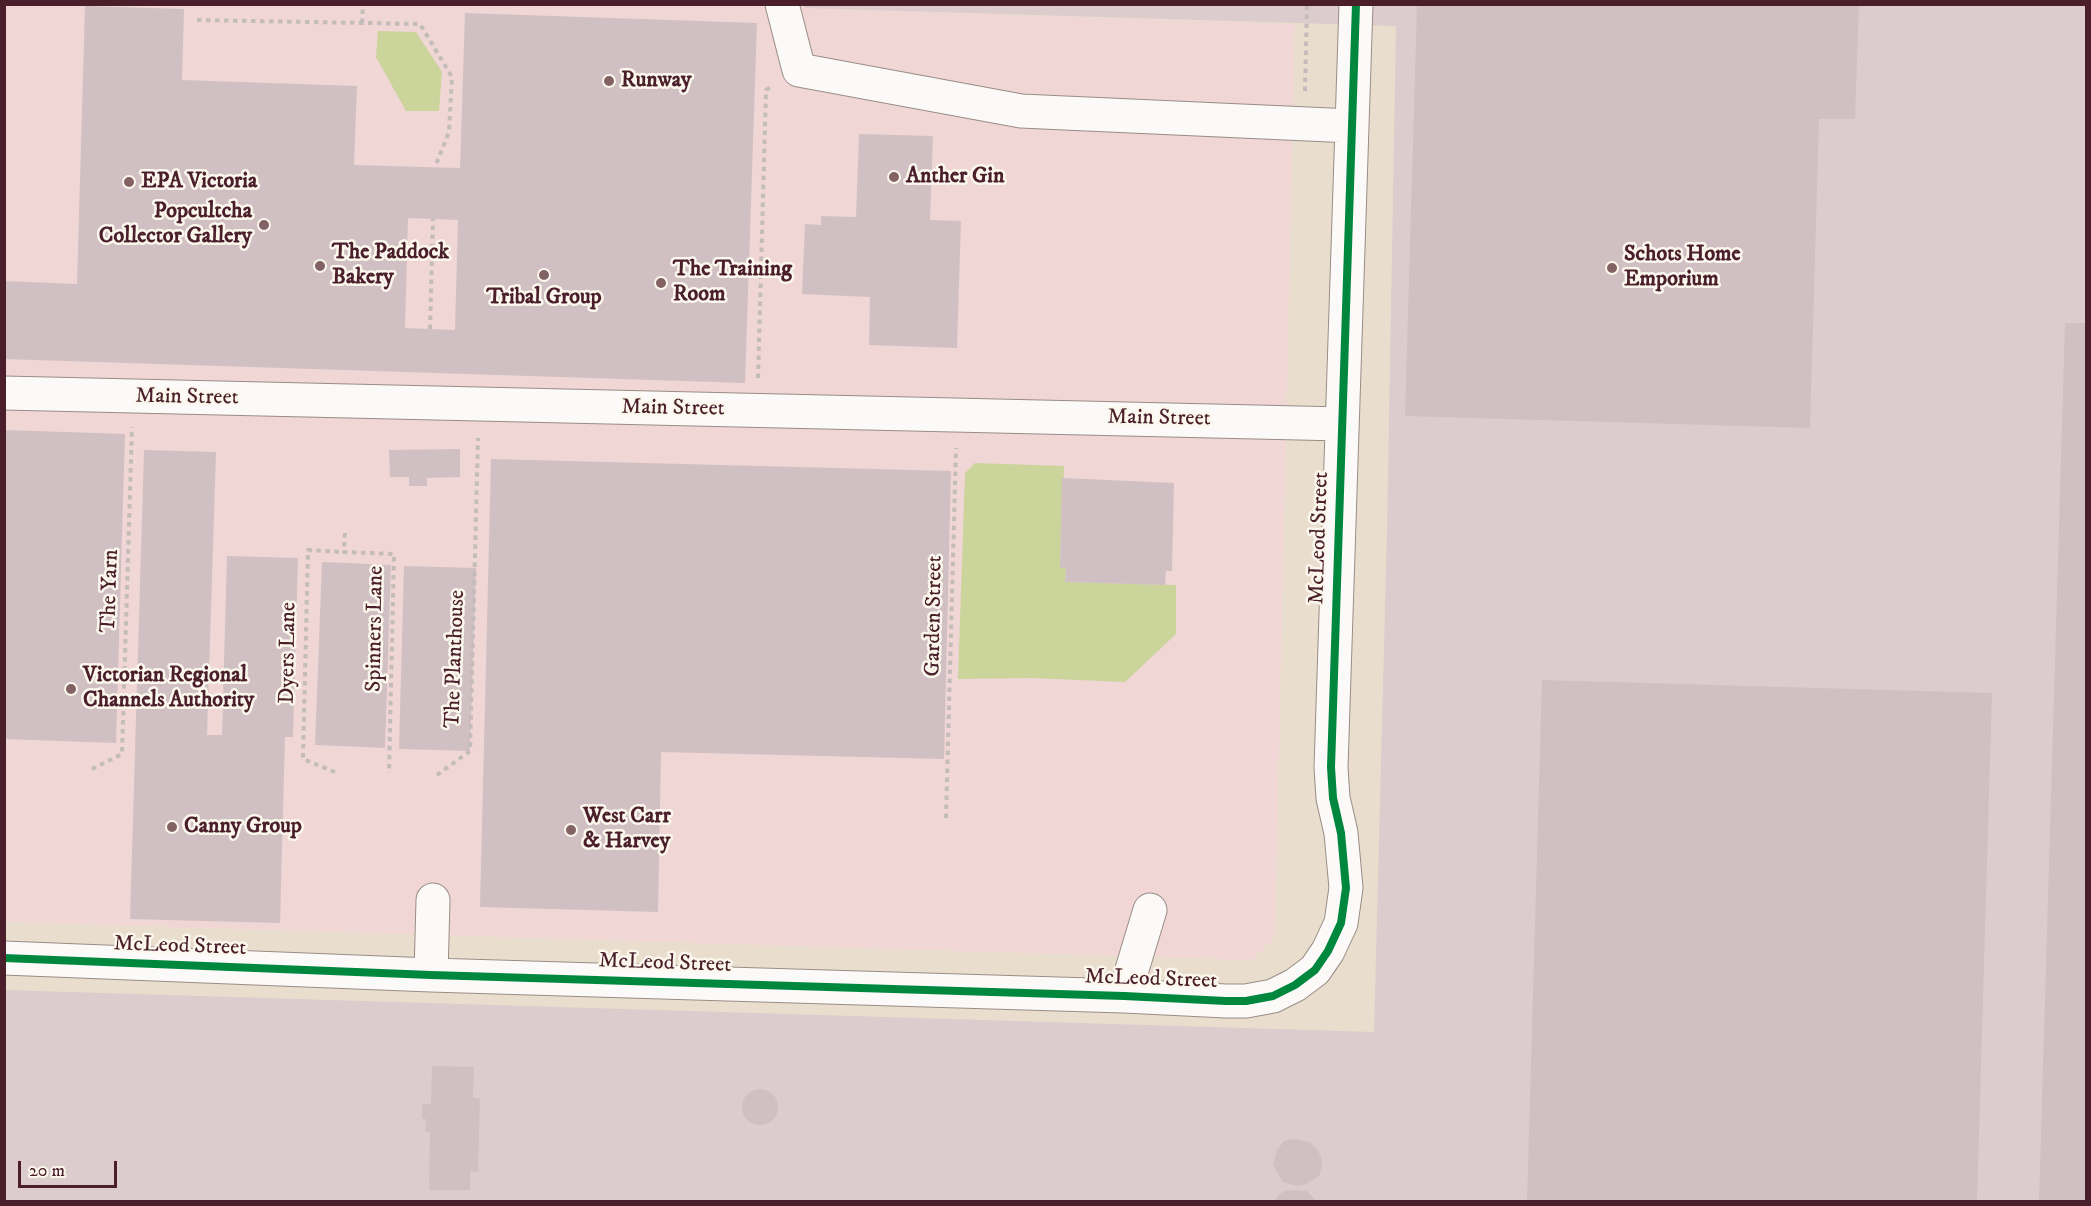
<!DOCTYPE html>
<style>
body{margin:0}
#map{position:relative;width:2091px;height:1206px;overflow:hidden;background:#e9dece;font-family:"IM FELL DW Pica",serif}
canvas{display:block}
.frame{position:absolute;inset:0;border:6px solid #4a1f2b;pointer-events:none}
.scale{position:absolute;left:18px;top:1161px;width:99px;height:27px;box-sizing:border-box;border:3px solid #4a1f2b;border-top:0;padding-left:8px;font-size:18px;line-height:21px;white-space:nowrap;color:#4a1f2b;-webkit-text-stroke:4px #fbf7ec;paint-order:stroke}
</style>
<div id="map">
<canvas width="2091" height="1206"></canvas>
<div class="frame"></div>
<div class="scale">20 m</div>
</div>
<script>
const ctx = document.querySelector('canvas').getContext('2d');
ctx.lineJoin = 'round';
function fillPath(path, color) {
  ctx.fillStyle = color;
  ctx.fill(path, 'evenodd');
}
function poly(rows) {
  const path = new Path2D();
  for (const r of rows) {
    if (r.length === 3) {
      path.moveTo(r[0] + r[2], r[1]);
      path.arc(r[0], r[1], r[2], 0, 2 * Math.PI);
      continue;
    }
    path.moveTo(r[0], r[1]);
    for (let i = 2; i < r.length; i += 2) path.lineTo(r[i], r[i + 1]);
  }
  return path;
}
function strokePath(path, color, width, dash) {
  ctx.strokeStyle = color;
  ctx.lineWidth = width;
  ctx.lineCap = dash ? 'butt' : 'round';
  ctx.setLineDash(dash || []);
  ctx.stroke(path);
}
function write(font, color, halo, rows, align = 'center') {
  ctx.font = font + ' "IM FELL DW Pica",serif';
  ctx.lineWidth = 5;
  ctx.setLineDash([]);
  ctx.textBaseline = 'middle';
  ctx.strokeStyle = halo;
  ctx.fillStyle = color;
  for (const [text, x, y, turn = 0] of rows) {
    ctx.save();
    ctx.translate(x, y);
    ctx.rotate((+turn || 0) * Math.PI / 180);
    ctx.textAlign = isNaN(turn) ? turn : align;
    if (halo) ctx.strokeText(text, 0, 0);
    ctx.fillText(text, 0, 0);
    ctx.restore();
  }
}
const built = poly([
 [805,4,805,8,1295,24,1275,937,1252,960,5,922,5,5]
]);
const industrial = poly([
 [805,5,2086,5,2086,1201,5,1202,5,990,1374,1032,1387,530,1396,26,805,8]
]);
const green = poly([
 [378,31,416,32,442,72,439,111,406,111,376,57],
 [975,463,1064,466,1060,568,1066,568,1065,582,1176,585,1176,634,1125,682,1031,678,958,679,965,473]
]);
const building = poly([
 [1417,4,1859,4,1855,119,1819,119,1810,428,1405,416],
 [85,6,184,9,182,80,357,86,354,165,460,168,465,13,757,23,745,383,4,359,4,281,77,284],
 [408,218,458,220,455,330,405,328],
 [859,134,933,136,930,220,961,221,957,348,869,345,870,297,802,294,805,224,821,225,821,216,856,217],
 [2065,323,2086,323,2086,1202,2039,1202],
 [4,430,125,434,116,743,4,739],
 [460,449,460,477,427,478,427,486,409,486,409,477,390,477,389,450],
 [144,450,216,452,207,735,222,735,227,556,298,558,293,737,285,737,280,923,130,919],
 [491,459,951,471,944,759,661,752,658,912,480,907],
 [1062,478,1174,483,1172,571,1166,571,1165,585,1065,582,1066,568,1060,568],
 [322,562,391,565,385,748,315,745],
 [404,566,476,568,470,751,399,749],
 [1542,680,1992,693,1977,1202,1527,1202],
 [432,1066,474,1067,473,1098,480,1098,478,1172,470,1171,470,1190,429,1190,430,1132,425,1132,426,1119,422,1119,422,1104,431,1104],
 [760,1107,18],
 [1293,1139,1310,1142,1317,1149,1321,1157,1322,1166,1319,1176,1304,1185,1297,1186,1283,1182,1273,1165,1277,1150,1284,1141],
 [1288,1190,1307,1191,1317,1202,1275,1202,1279,1194]
]);
const path = poly([
 [197,20,420,24,452,77,449,132,435,167],
 [362,23,363,4],
 [1305,91,1307,4],
 [430,329,433,219],
 [758,378,766,90,773,86],
 [345,533,344,552,394,554,389,773],
 [92,769,122,754,132,427],
 [335,772,303,759,308,550,344,552],
 [437,775,470,751,478,438],
 [946,818,956,448]
]);
const minor = poly([
 [782,4,799,70,1021,111,1352,126],
 [4,393,1342,424],
 [4,958,431,975,1124,996,1226,1001,1246,1001,1273,996,1295,985,1315,970,1328,951,1341,923,1346,888,1341,833,1333,798,1331,767,1356,4],
 [431,975,433,900],
 [1124,996,1150,910]
]);
const cycleway = poly([
 [4,958,431,975,1124,996,1226,1001,1246,1001,1273,996,1295,985,1315,970,1328,951,1341,923,1346,888,1341,833,1333,798,1331,767,1356,4]
]);
const markers = [
 [609,81,6,"#826264"],
 [894,177,6,"#826264"],
 [129,182,6,"#826264"],
 [264,225,6,"#826264"],
 [320,266,6,"#826264"],
 [1612,268,6,"#826264"],
 [544,275,6,"#826264"],
 [661,283,6,"#826264"],
 [71,689,6,"#826264"],
 [172,827,6,"#826264"],
 [571,830,6,"#826264"]
];
const poiNames = [
 ["Runway",621,81],
 ["Anther Gin",906,177],
 ["EPA Victoria",141,182],
 ["Popcultcha",252,212,"right"],
 ["Collector Gallery",252,237,"right"],
 ["The Paddock",332,253],
 ["Bakery",332,278],
 ["Schots Home",1624,255],
 ["Emporium",1624,280],
 ["The Training",673,270],
 ["Room",673,295],
 ["Tribal Group",544,298,"center"],
 ["Victorian Regional",83,676],
 ["Channels Authority",83,701],
 ["West Carr",583,817],
 ["& Harvey",583,842],
 ["Canny Group",184,827]
];
const streetNames = [
 ["Main Street",187,398,1],
 ["Main Street",673,409,1],
 ["Main Street",1159,419,1],
 ["McLeod Street",1320,538,-88],
 ["The Yarn",111,591,-88],
 ["Garden Street",935,616,-89],
 ["Spinners Lane",376,629,-89],
 ["Dyers Lane",289,653,-89],
 ["The Planthouse",456,659,-88],
 ["McLeod Street",180,947,2],
 ["McLeod Street",665,964,2],
 ["McLeod Street",1151,980,2]
];
fillPath(built, '#f0d6d5');
fillPath(industrial, '#dccccd');
fillPath(green, '#cbd49b');
fillPath(building, '#d0c0c4');
strokePath(minor, '#998c86', 35);
strokePath(path, '#c3bcba', 4, [4.5, 4.5]);
strokePath(minor, '#fcfaf8', 33);
strokePath(cycleway, '#00873e', 8);
for (const [x, y, r, color] of markers) {
  const dot = new Path2D();
  dot.arc(x, y, r, 0, 2 * Math.PI);
  ctx.fillStyle = color;
  ctx.fill(dot);
  strokePath(dot, '#fbf7ec', 2);
}
write('bold 22px', '#4a1f2b', '#fbf7ec', poiNames, 'left');
write('22px', '#4a1f2b', '#fbf7ec', streetNames);
</script>
